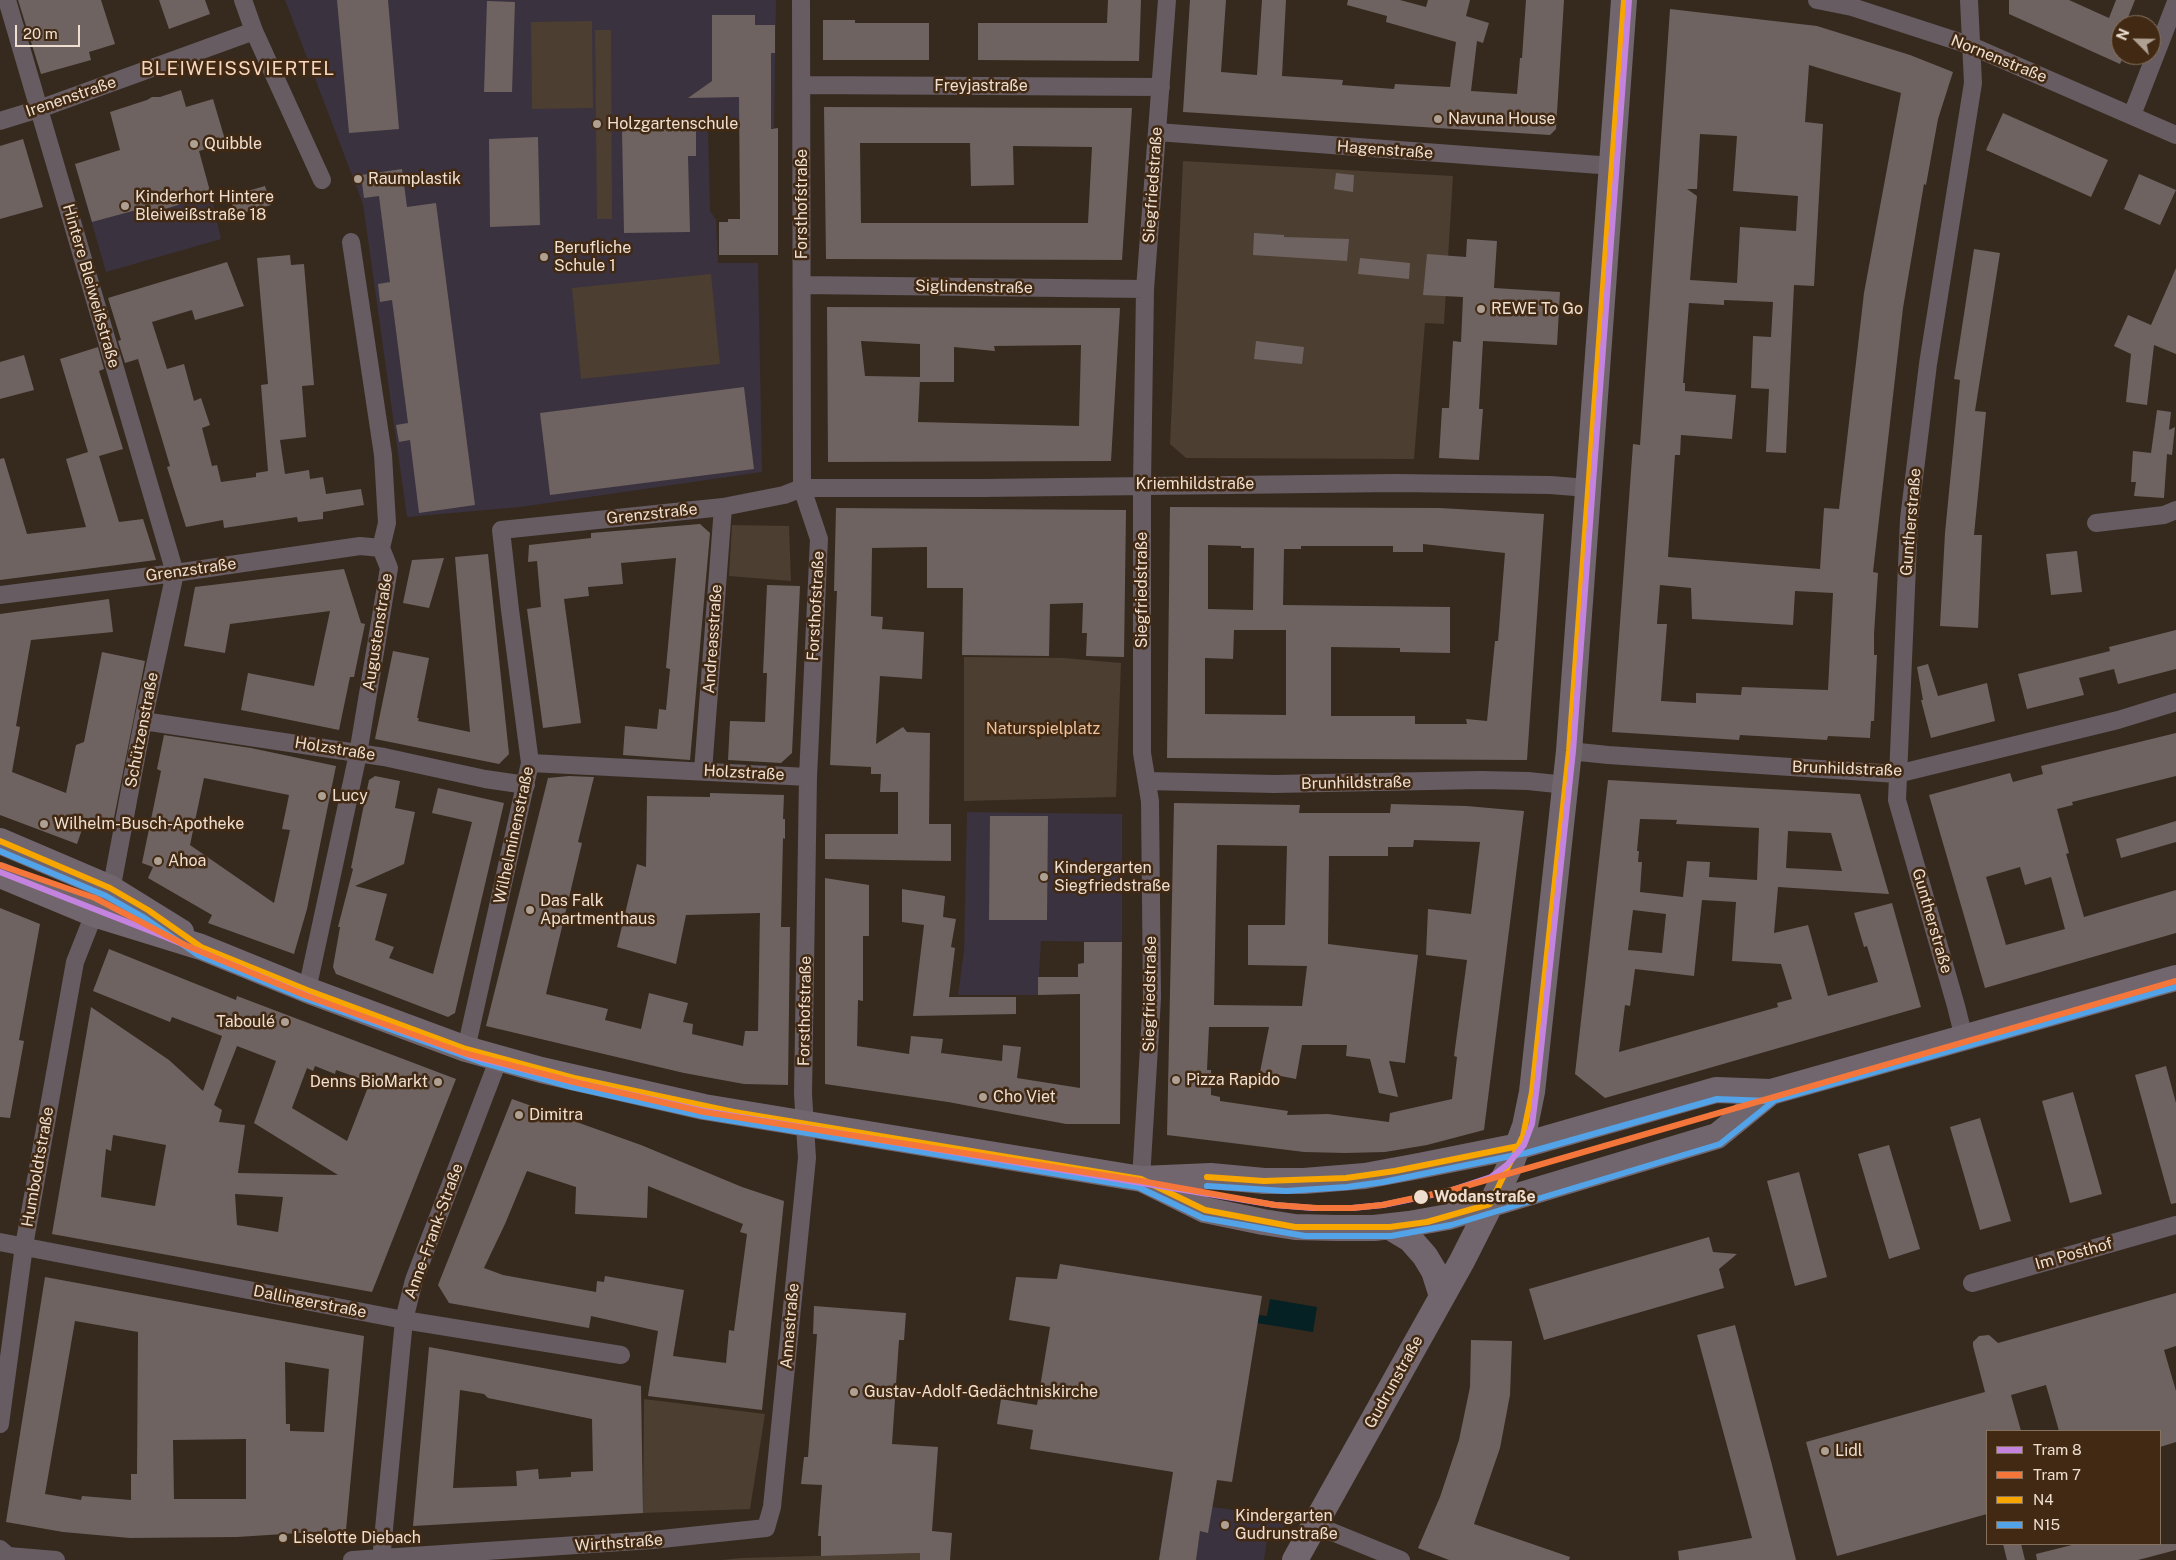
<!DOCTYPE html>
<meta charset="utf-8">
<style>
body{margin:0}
#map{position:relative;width:2176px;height:1560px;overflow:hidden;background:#362a1e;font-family:"Public Sans",sans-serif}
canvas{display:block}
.legend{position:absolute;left:1986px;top:1430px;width:175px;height:115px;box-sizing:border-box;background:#412913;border:1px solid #86725f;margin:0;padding:6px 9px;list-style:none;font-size:15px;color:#eedfd1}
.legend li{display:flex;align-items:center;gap:10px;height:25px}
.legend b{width:25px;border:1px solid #86725f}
.north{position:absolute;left:2111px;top:15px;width:50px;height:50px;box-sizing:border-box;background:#412913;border:1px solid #86725f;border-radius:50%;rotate:293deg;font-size:14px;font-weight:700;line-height:20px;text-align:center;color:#eedfd1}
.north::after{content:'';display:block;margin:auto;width:18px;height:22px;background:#aea092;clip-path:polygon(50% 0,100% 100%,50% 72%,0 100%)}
.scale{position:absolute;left:15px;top:25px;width:65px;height:22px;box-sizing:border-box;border:2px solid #eedfd1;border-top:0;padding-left:6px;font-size:15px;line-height:18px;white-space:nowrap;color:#eedfd1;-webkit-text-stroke:4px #412913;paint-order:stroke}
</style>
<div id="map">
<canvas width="2176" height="1560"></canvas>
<ul class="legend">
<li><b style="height:6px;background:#c483df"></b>Tram 8</li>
<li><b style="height:6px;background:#f5763a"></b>Tram 7</li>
<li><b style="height:6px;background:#f7a600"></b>N4</li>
<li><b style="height:6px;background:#53a3e8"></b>N15</li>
</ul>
<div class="north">N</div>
<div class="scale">20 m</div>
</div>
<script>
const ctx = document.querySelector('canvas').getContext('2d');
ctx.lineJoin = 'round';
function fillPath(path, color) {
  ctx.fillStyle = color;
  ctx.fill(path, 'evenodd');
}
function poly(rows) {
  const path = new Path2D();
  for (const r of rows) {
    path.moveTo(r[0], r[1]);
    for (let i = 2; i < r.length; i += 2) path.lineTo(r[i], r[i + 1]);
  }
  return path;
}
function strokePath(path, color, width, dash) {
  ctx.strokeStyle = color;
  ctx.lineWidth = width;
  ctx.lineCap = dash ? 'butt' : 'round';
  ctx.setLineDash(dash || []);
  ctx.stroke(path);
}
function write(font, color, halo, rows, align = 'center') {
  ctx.font = font + ' "Public Sans",sans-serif';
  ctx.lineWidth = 5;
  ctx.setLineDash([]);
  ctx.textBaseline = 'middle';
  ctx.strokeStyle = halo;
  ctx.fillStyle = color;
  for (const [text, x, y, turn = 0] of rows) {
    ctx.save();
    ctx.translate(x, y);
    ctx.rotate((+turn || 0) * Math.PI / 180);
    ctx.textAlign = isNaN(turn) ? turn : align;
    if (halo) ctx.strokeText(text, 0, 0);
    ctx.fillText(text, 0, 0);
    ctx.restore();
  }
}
const education = poly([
 [285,0,776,0,774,128,708,130,710,211,716,220,718,263,758,263,762,472,520,507,407,517,363,204],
 [144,144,163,209,211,195,221,239,106,272,75,164],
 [967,812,1122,814,1122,942,1041,941,1038,995,958,995,964,951],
 [1168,1500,1204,1506,1288,1517,1281,1534,1268,1533,1264,1560,1159,1560]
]);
const green = poly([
 [592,21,593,108,532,109,531,22],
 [595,30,611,30,612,219,597,219],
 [1183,161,1453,176,1444,324,1425,323,1414,459,1186,458,1170,444],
 [711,274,720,364,581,379,572,288],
 [732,525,789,526,791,581,729,576],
 [964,657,1064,658,1121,663,1116,797,964,801],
 [644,1399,765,1414,750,1509,643,1513],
 [920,1553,920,1560,722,1560,741,1558]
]);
const water = poly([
 [1270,1299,1317,1307,1313,1332,1257,1323,1259,1315,1267,1316]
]);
const building = poly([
 [18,0,101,0,115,44,89,52,91,60,41,74],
 [159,0,205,0,210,14,169,29],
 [337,0,388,0,399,129,349,133],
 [1108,0,1141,0,1139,61,978,60,978,23,1107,23],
 [1190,0,1226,0,1221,72,1257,75,1262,0,1286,0,1282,76,1343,80,1342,85,1394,89,1395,84,1450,87,1456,42,1386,22,1387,16,1347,5,1348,0,1400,0,1426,7,1428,0,1470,0,1466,16,1489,23,1483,43,1477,41,1471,91,1517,94,1520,58,1522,58,1526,0,1564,0,1556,129,1550,135,1183,112],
 [2009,0,2069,0,2109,18,2116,0,2135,0,2125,25,2121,25,2121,55,2124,55,2120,64,2009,14],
 [487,1,515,2,512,92,484,92],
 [1670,9,1817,26,1910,55,1953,72,1938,119,1926,185,1924,184,1903,308,1873,572,1878,573,1874,634,1874,655,1877,655,1874,721,1871,721,1870,738,1828,736,1827,740,1740,735,1739,740,1612,732,1633,444,1640,445],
 [1809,65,1901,93,1864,293,1839,509,1824,508,1820,569,1668,557,1675,455,1680,455,1681,435,1732,439,1736,395,1685,391,1685,383,1683,383,1689,303,1724,305,1724,300,1773,302,1771,337,1753,336,1751,388,1769,389,1766,452,1786,453,1794,285,1814,286,1823,124,1805,122],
 [1700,134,1737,136,1733,191,1798,196,1796,231,1740,227,1737,283,1690,280,1697,196,1687,189,1697,189],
 [1660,585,1691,588,1692,619,1793,625,1795,591,1833,593,1828,690,1742,687,1741,695,1696,693,1696,703,1661,701,1667,624,1657,624],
 [712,15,755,15,755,25,775,25,775,53,771,53,771,129,778,128,778,255,719,255,719,222,728,222,728,219,740,219,739,97,688,98,712,81],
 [823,20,855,20,855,23,929,23,929,60,823,60],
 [181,90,186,107,213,99,226,143,199,151,211,195,142,216,140,209,92,222,75,164,120,150,110,112,147,100,152,97,160,97],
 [824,107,1132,108,1122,260,826,259],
 [860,143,970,143,971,186,1014,185,1013,146,1092,147,1088,223,861,223],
 [2003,113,2108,160,2091,197,1986,150],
 [696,129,696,156,688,156,690,232,624,233,622,130],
 [538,137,540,225,490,227,489,139],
 [23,139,43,207,0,219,0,146],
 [402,169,407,207,436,203,475,505,419,513,410,440,399,442,396,425,408,423,392,300,380,302,378,284,390,282,379,196,364,198,361,175],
 [1336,173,1354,175,1353,192,1334,189],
 [2139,174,2176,190,2160,225,2124,209],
 [265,186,271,205,235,215,230,196],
 [1254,233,1284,235,1284,237,1349,239,1347,261,1253,255],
 [1467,239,1497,241,1494,288,1560,292,1557,345,1483,341,1479,409,1483,409,1479,460,1439,458,1442,408,1449,408,1453,341,1461,342,1463,297,1423,295,1427,254,1466,257],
 [1974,249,2000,253,1975,411,1986,412,1974,535,1982,535,1978,628,1940,626,1945,533,1960,380,1954,379],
 [290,255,291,265,304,264,314,385,302,386,306,437,280,440,285,474,309,470,310,479,323,477,326,494,361,489,364,505,323,512,323,519,298,522,297,517,224,528,223,520,186,527,167,467,170,466,138,359,125,363,118,341,121,340,108,298,227,262,244,306,195,320,192,310,152,322,167,369,184,364,194,401,201,398,210,425,202,428,212,466,217,465,221,482,256,477,256,473,268,471,261,385,268,384,257,258],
 [1360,258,1410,263,1409,279,1358,274],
 [2176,268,2176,354,2154,345,2147,405,2126,402,2131,354,2114,346,2128,315,2151,325],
 [827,307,1120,308,1111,461,828,462],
 [861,341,920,344,920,377,865,376],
 [1081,345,1079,426,918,422,920,379,920,382,954,382,954,347,995,351,994,346],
 [1256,341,1304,347,1302,364,1254,359],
 [98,347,104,369,99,371,123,449,99,456,119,522,143,519,156,560,0,580,0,459,4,458,27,534,86,527,66,459,88,452,60,359],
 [24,355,34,390,0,399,0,362],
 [744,387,754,469,550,495,540,413],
 [2157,410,2171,412,2169,430,2175,427,2172,455,2167,454,2164,498,2134,496,2136,482,2131,482,2133,451,2151,453],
 [1170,507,1440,508,1544,514,1527,760,1167,758],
 [1423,544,1505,553,1498,641,1495,641,1487,721,1466,719,1467,724,1415,724,1415,716,1331,716,1331,647,1400,648,1400,652,1450,653,1450,607,1283,605,1284,549,1301,549,1301,546,1393,546,1393,552,1423,552],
 [1208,545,1241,546,1241,548,1254,548,1253,610,1208,609],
 [1234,630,1286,630,1286,715,1205,714,1205,658,1233,659],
 [836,508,1126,510,1124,657,1086,656,1087,633,1082,633,1083,603,1050,604,1049,656,962,655,963,588,927,588,927,547,872,548,871,616,883,617,882,629,924,632,922,679,880,676,876,744,903,727,907,732,930,733,929,824,951,824,951,861,825,859,825,834,898,834,898,792,880,792,881,774,871,774,871,767,830,765,837,591,834,591],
 [700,524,710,533,690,760,623,755,625,726,657,729,659,709,666,710,670,669,666,668,676,558,621,563,623,584,588,587,589,596,564,599,581,723,543,728,527,609,541,607,537,561,528,562,529,545,591,538,591,533],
 [2077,551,2082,592,2051,595,2046,554],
 [488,554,509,754,499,764,375,739,393,651,429,658,417,718,419,718,418,721,470,732,455,557],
 [444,558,429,608,403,603,412,560],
 [344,569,361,623,365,624,354,677,350,677,339,730,241,710,248,673,314,686,330,611,230,624,225,653,184,646,195,587],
 [767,585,800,586,792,753,781,763,728,760,730,721,765,722,767,673,763,673],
 [109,599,113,632,31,640,16,726,20,727,12,772,66,793,76,745,84,742,102,652,145,661,113,823,86,818,77,844,0,815,0,614],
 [2176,630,2176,669,2118,684,2114,669,2079,678,2084,695,2027,709,2018,674,2110,651,2109,647],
 [1928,664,1938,696,1987,683,1995,721,1931,738,1921,700,1923,700,1917,667],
 [2176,733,2176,776,2072,802,2073,805,2057,809,2069,853,2066,854,2084,917,2176,890,2176,933,1985,988,1929,795,2010,773,2013,782,2043,774,2041,766],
 [2020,867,2025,885,2051,877,2065,929,2006,945,1986,877],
 [164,735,251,748,336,766,307,909,294,954,208,923,212,915,148,878,153,867,142,863,161,771,157,769],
 [204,778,289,795,282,829,290,830,274,903,190,845],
 [375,776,400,781,395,808,415,812,404,864,355,886,387,894,375,940,394,947,389,958,433,974,472,822,432,813,438,788,504,803,455,1013,448,1017,336,974,333,967,340,927,338,927,353,869,351,868,369,780],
 [569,776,594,777,578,842,582,843,546,994,608,1009,605,1020,641,1029,649,993,688,1003,683,1022,693,1024,692,1034,743,1046,745,1031,758,1031,760,913,686,915,676,964,617,947,637,864,646,867,647,796,710,797,710,793,784,795,783,819,785,819,785,839,783,838,781,927,790,927,788,1085,744,1084,684,1073,486,1026,548,778],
 [1608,780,1860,794,1889,894,1778,887,1774,933,1808,925,1828,996,1878,982,1867,946,1864,947,1854,913,1892,903,1921,1007,1605,1098,1575,1074],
 [1640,819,1677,820,1676,824,1759,828,1757,880,1709,877,1710,862,1687,861,1683,897,1640,892,1642,862,1638,862,1639,851,1637,851],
 [1788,831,1831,833,1842,871,1786,868],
 [1702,900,1736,902,1732,961,1781,964,1792,999,1777,1003,1778,1007,1619,1052,1625,1005,1630,1006,1635,969,1694,976],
 [1633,910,1666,914,1662,953,1628,950],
 [1174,803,1300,805,1299,813,1390,813,1391,804,1466,806,1524,811,1484,1130,1427,1145,1385,1152,1345,1153,1304,1152,1167,1135],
 [1414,840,1480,842,1471,914,1428,909,1426,955,1467,960,1454,1056,1457,1057,1452,1099,1390,1113,1389,1122,1328,1114,1287,1115,1288,1111,1220,1101,1220,1097,1211,1095,1211,1070,1207,1070,1209,1027,1269,1027,1260,1072,1296,1079,1302,1045,1347,1045,1346,1056,1370,1059,1379,1093,1398,1097,1389,1061,1405,1063,1418,955,1328,944,1329,856,1388,856,1388,847,1413,847],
 [1217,845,1287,846,1285,925,1248,925,1248,965,1307,966,1302,1006,1214,1005],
 [990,816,1048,816,1047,920,989,920],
 [2176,821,2176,842,2121,858,2116,839],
 [825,878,869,885,869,936,863,936,863,1001,858,1000,857,1046,909,1054,911,1036,943,1039,941,1053,1002,1061,1003,1045,1021,1047,1017,1078,1080,1088,1080,994,1038,995,1038,977,1078,977,1078,964,1084,963,1084,942,1122,942,1120,1124,1066,1124,948,1102,825,1084],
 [902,889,945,896,943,917,956,919,951,947,955,948,949,997,1016,997,1016,1014,913,1016,924,925,902,922],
 [0,908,40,924,19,1040,24,1041,10,1118,0,1117],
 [109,949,236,1000,237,996,456,1079,372,1292,52,1234,91,1007,169,1060,203,1091,222,1036,172,1017,170,1022,93,991],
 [237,1046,276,1061,254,1123,338,1175,238,1173,245,1125,219,1122,222,1110,214,1105],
 [315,1066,335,1074,336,1070,370,1082,347,1141,292,1108,307,1068,313,1071],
 [113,1135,166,1145,155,1206,101,1197,106,1149,111,1151],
 [235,1194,283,1197,278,1232,237,1225],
 [2166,1066,2176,1103,2176,1203,2171,1204,2135,1075],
 [2073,1092,2102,1194,2070,1203,2042,1101],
 [512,1099,641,1145,742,1187,784,1201,762,1410,648,1396,658,1331,591,1316,589,1328,449,1303,438,1285],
 [527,1171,576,1187,575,1214,647,1218,648,1186,743,1224,740,1232,747,1234,734,1331,729,1330,726,1363,673,1356,684,1290,605,1276,604,1282,597,1281,596,1292,503,1275,484,1268,505,1224],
 [1980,1118,2011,1221,1980,1230,1950,1127],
 [1889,1145,1920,1249,1889,1259,1858,1154],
 [1799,1172,1827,1277,1795,1286,1767,1181],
 [1709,1237,1713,1252,1737,1254,1719,1269,1724,1288,1544,1340,1529,1289],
 [1060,1264,1262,1296,1232,1482,1217,1480,1208,1533,1200,1531,1196,1560,1159,1560,1173,1472,1030,1449,1033,1430,997,1424,1001,1399,1037,1405,1050,1327,1009,1320,1016,1277,1057,1279],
 [45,1277,364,1336,346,1530,237,1537,130,1538,63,1532,6,1522],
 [75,1321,138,1332,137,1474,131,1474,131,1500,82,1496,81,1500,45,1494],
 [285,1362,329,1369,324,1432,290,1431,290,1424,286,1424],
 [246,1439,246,1499,174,1499,173,1440],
 [2176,1293,2176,1346,2164,1350,2176,1391,2176,1442,2160,1447,2160,1431,2059,1431,2046,1385,2011,1395,2021,1431,1987,1431,1987,1514,1837,1556,1806,1442,1985,1392,1973,1346,1973,1342,1979,1336,1989,1335,1998,1343],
 [814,1306,906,1313,904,1340,899,1340,892,1444,938,1447,932,1531,952,1533,950,1560,920,1560,920,1553,821,1556,821,1536,818,1536,822,1485,801,1484,804,1457,808,1457,817,1334,813,1334],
 [1735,1325,1772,1465,1796,1560,1679,1560,1678,1551,1752,1538,1697,1335],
 [1471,1340,1512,1341,1510,1395,1500,1448,1474,1524,1570,1557,1569,1560,1449,1560,1418,1548,1440,1497,1459,1440,1470,1387],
 [429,1347,641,1386,643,1513,413,1526],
 [460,1390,484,1394,488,1398,592,1419,593,1471,571,1472,571,1477,539,1479,538,1469,516,1471,517,1486,453,1488],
 [2003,1544,2021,1544,2025,1560,2007,1560],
 [2076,1544,2176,1544,2176,1550,2138,1560,2037,1560,2036,1554]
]);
const street = poly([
 [7,0,175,573,143,721,113,880,110,888],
 [243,0,254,31,322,180],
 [1817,0,1852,7,1969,45,2176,135],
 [802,85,1161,87],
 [2132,115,2176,2],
 [0,121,39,109,254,31],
 [1157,132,1613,166],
 [802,285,1145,289],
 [2096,523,2164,515,2176,510],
 [0,595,175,573,360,546,381,548],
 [143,721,384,757,485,779,526,785],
 [1569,751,1608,755,1897,774,2118,720,2176,702],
 [530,763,808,777],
 [703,771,723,507],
 [1147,781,1274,784,1481,780,1528,781,1566,785],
 [307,990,358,754,389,568,381,548,387,523,383,455,351,242],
 [1964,1038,1956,1006,1897,800,1909,519,1928,364,1973,83,1969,0],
 [466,1049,530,763,510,610,501,530,723,507,784,495,802,488,983,488,1395,483,1550,485,1588,488],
 [1141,1179,1152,998,1150,801,1142,753,1142,485,1145,289,1167,0],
 [0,1242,404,1320,621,1355],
 [1972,1283,2176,1225],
 [0,1424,24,1246,75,962,94,914],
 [1315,1525,1401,1560],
 [0,1549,8,1556,56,1560],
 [352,1560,652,1540,766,1528,772,1507,807,1158,803,1094,808,777,819,539,802,488,801,0],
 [381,1560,404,1320,414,1280,499,1058]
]);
const secondary = poly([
 [0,841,110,888,181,932],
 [0,875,94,914,201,947,307,990,466,1049,541,1070,704,1107,1141,1179,1211,1176,1264,1181,1304,1181,1365,1176,1419,1166,1524,1145,1716,1090,1771,1092,2176,978],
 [1144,1180,1205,1210,1263,1222,1295,1227,1336,1228,1374,1228,1409,1224,1448,1217,1717,1136,1771,1092],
 [1390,1227,1410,1239,1425,1256,1434,1271,1442,1296],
 [1295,1560,1462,1261,1511,1164,1525,1126,1532,1092,1569,751,1624,0]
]);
const bus1 = poly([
 [0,841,110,888,148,910,201,947,307,990,466,1049,574,1078,734,1112,1141,1179,1205,1210,1295,1227,1390,1227,1427,1222,1490,1204,1523,1136,1532,1092,1569,751,1624,0],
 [1207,1177,1264,1181,1346,1178,1395,1171,1519,1146]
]);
const bus2 = poly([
 [0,851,106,896,143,917,198,955,304,998,481,1062,572,1087,703,1116,1138,1187,1203,1218,1305,1236,1391,1236,1451,1225,1720,1144,1775,1100,2176,987],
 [1207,1186,1286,1191,1347,1187,1383,1182,1526,1153,1717,1099,1769,1101]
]);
const tram1 = poly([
 [0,872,158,934,320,1001,471,1056,578,1083,704,1111,1275,1205,1313,1208,1352,1208,1383,1205,1446,1192,1491,1177,1507,1165,1524,1145,1532,1124,1537,1086,1573,751,1629,0]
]);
const tram2 = poly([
 [0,865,95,898,185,945,304,995,464,1053,574,1082,704,1112,1141,1181,1275,1205,1317,1208,1352,1208,1382,1205,1452,1190,2176,981]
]);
const markers = [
 [1438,119,5,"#aea092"],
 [597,124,5,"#aea092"],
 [194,144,5,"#aea092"],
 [358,179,5,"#aea092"],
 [125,206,5,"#aea092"],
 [544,257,5,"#aea092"],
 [1481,309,5,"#aea092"],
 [322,796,5,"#aea092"],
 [44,824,5,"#aea092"],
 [158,861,5,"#aea092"],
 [1044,877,5,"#aea092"],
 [530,910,5,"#aea092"],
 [285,1022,5,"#aea092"],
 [1176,1080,5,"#aea092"],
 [438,1082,5,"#aea092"],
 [983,1097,5,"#aea092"],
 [519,1115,5,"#aea092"],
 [1421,1197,8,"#eedfd1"],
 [854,1392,5,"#aea092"],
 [1825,1451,5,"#aea092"],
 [1225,1525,5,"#aea092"],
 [283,1538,5,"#aea092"]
];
const streetNames = [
 ["Nornenstraße",1999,59,22],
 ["Freyjastraße",981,86],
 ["Irenenstraße",71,97,-19],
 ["Hagenstraße",1385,150,4],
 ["Siegfriedstraße",1153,185,-86],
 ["Forsthofstraße",802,204,-90],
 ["Hintere Bleiweißstraße",91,286,74],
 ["Siglindenstraße",974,287,1],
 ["Kriemhildstraße",1195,484],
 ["Grenzstraße",652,514,-6],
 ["Guntherstraße",1911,522,-85],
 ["Grenzstraße",191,570,-8],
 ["Siegfriedstraße",1142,590,-90],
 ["Forsthofstraße",816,606,-87],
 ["Augustenstraße",378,632,-81],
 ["Andreasstraße",713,639,-86],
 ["Schützenstraße",142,730,-79],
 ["Holzstraße",335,749,9],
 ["Brunhildstraße",1847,769,2],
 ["Holzstraße",744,773,3],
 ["Brunhildstraße",1356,783,-1],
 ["Wilhelminenstraße",514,835,-78],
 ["Guntherstraße",1932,921,74],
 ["Siegfriedstraße",1150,994,-89],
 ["Forsthofstraße",805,1011,-89],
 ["Humboldtstraße",38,1167,-80],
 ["Anne-Frank-Straße",434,1231,-70],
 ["Im Posthof",2074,1254,-16],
 ["Dallingerstraße",310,1302,11],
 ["Annastraße",790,1326,-85],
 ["Gudrunstraße",1394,1382,-61],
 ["Wirthstraße",619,1543,-4]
];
const poiNames = [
 ["Navuna House",1448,119],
 ["Holzgartenschule",607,124],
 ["Quibble",204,144],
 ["Raumplastik",368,179],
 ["Kinderhort Hintere",135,197],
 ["Bleiweißstraße 18",135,215],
 ["Berufliche",554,248],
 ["Schule 1",554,266],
 ["REWE To Go",1491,309],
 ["Lucy",332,796],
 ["Wilhelm-Busch-Apotheke",54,824],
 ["Ahoa",168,861],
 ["Kindergarten",1054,868],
 ["Siegfriedstraße",1054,886],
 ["Das Falk",540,901],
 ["Apartmenthaus",540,919],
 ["Taboulé",275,1022,"right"],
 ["Pizza Rapido",1186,1080],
 ["Denns BioMarkt",428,1082,"right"],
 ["Cho Viet",993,1097],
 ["Dimitra",529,1115],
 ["Gustav-Adolf-Gedächtniskirche",864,1392],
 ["Lidl",1835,1451],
 ["Kindergarten",1235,1516],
 ["Gudrunstraße",1235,1534],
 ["Liselotte Diebach",293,1538]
];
const parkNames = [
 ["Naturspielplatz",1043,729]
];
const stopNames = [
 ["Wodanstraße",1434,1197]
];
const quarterNames = [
 ["BLEIWEISSVIERTEL",238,69]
];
fillPath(education, '#3a323e');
fillPath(green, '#4c3e30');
fillPath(water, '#052123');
fillPath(building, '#6e6361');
strokePath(street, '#665c62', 18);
strokePath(secondary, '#72666e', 26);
strokePath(bus1, '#f7a600', 6);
strokePath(bus2, '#53a3e8', 6);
strokePath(tram1, '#c483df', 6);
strokePath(tram2, '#f5763a', 6);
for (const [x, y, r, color] of markers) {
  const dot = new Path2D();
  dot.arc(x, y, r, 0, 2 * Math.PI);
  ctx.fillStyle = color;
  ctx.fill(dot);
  strokePath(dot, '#412913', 2);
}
write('16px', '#eedfd1', '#412913', streetNames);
write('16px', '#eedfd1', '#412913', poiNames, 'left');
write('16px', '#edc29c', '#412913', parkNames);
write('bold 16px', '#eedfd1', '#412913', stopNames, 'left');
ctx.letterSpacing = '1px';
write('19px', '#f7d8be', '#412913', quarterNames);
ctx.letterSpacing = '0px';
</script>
